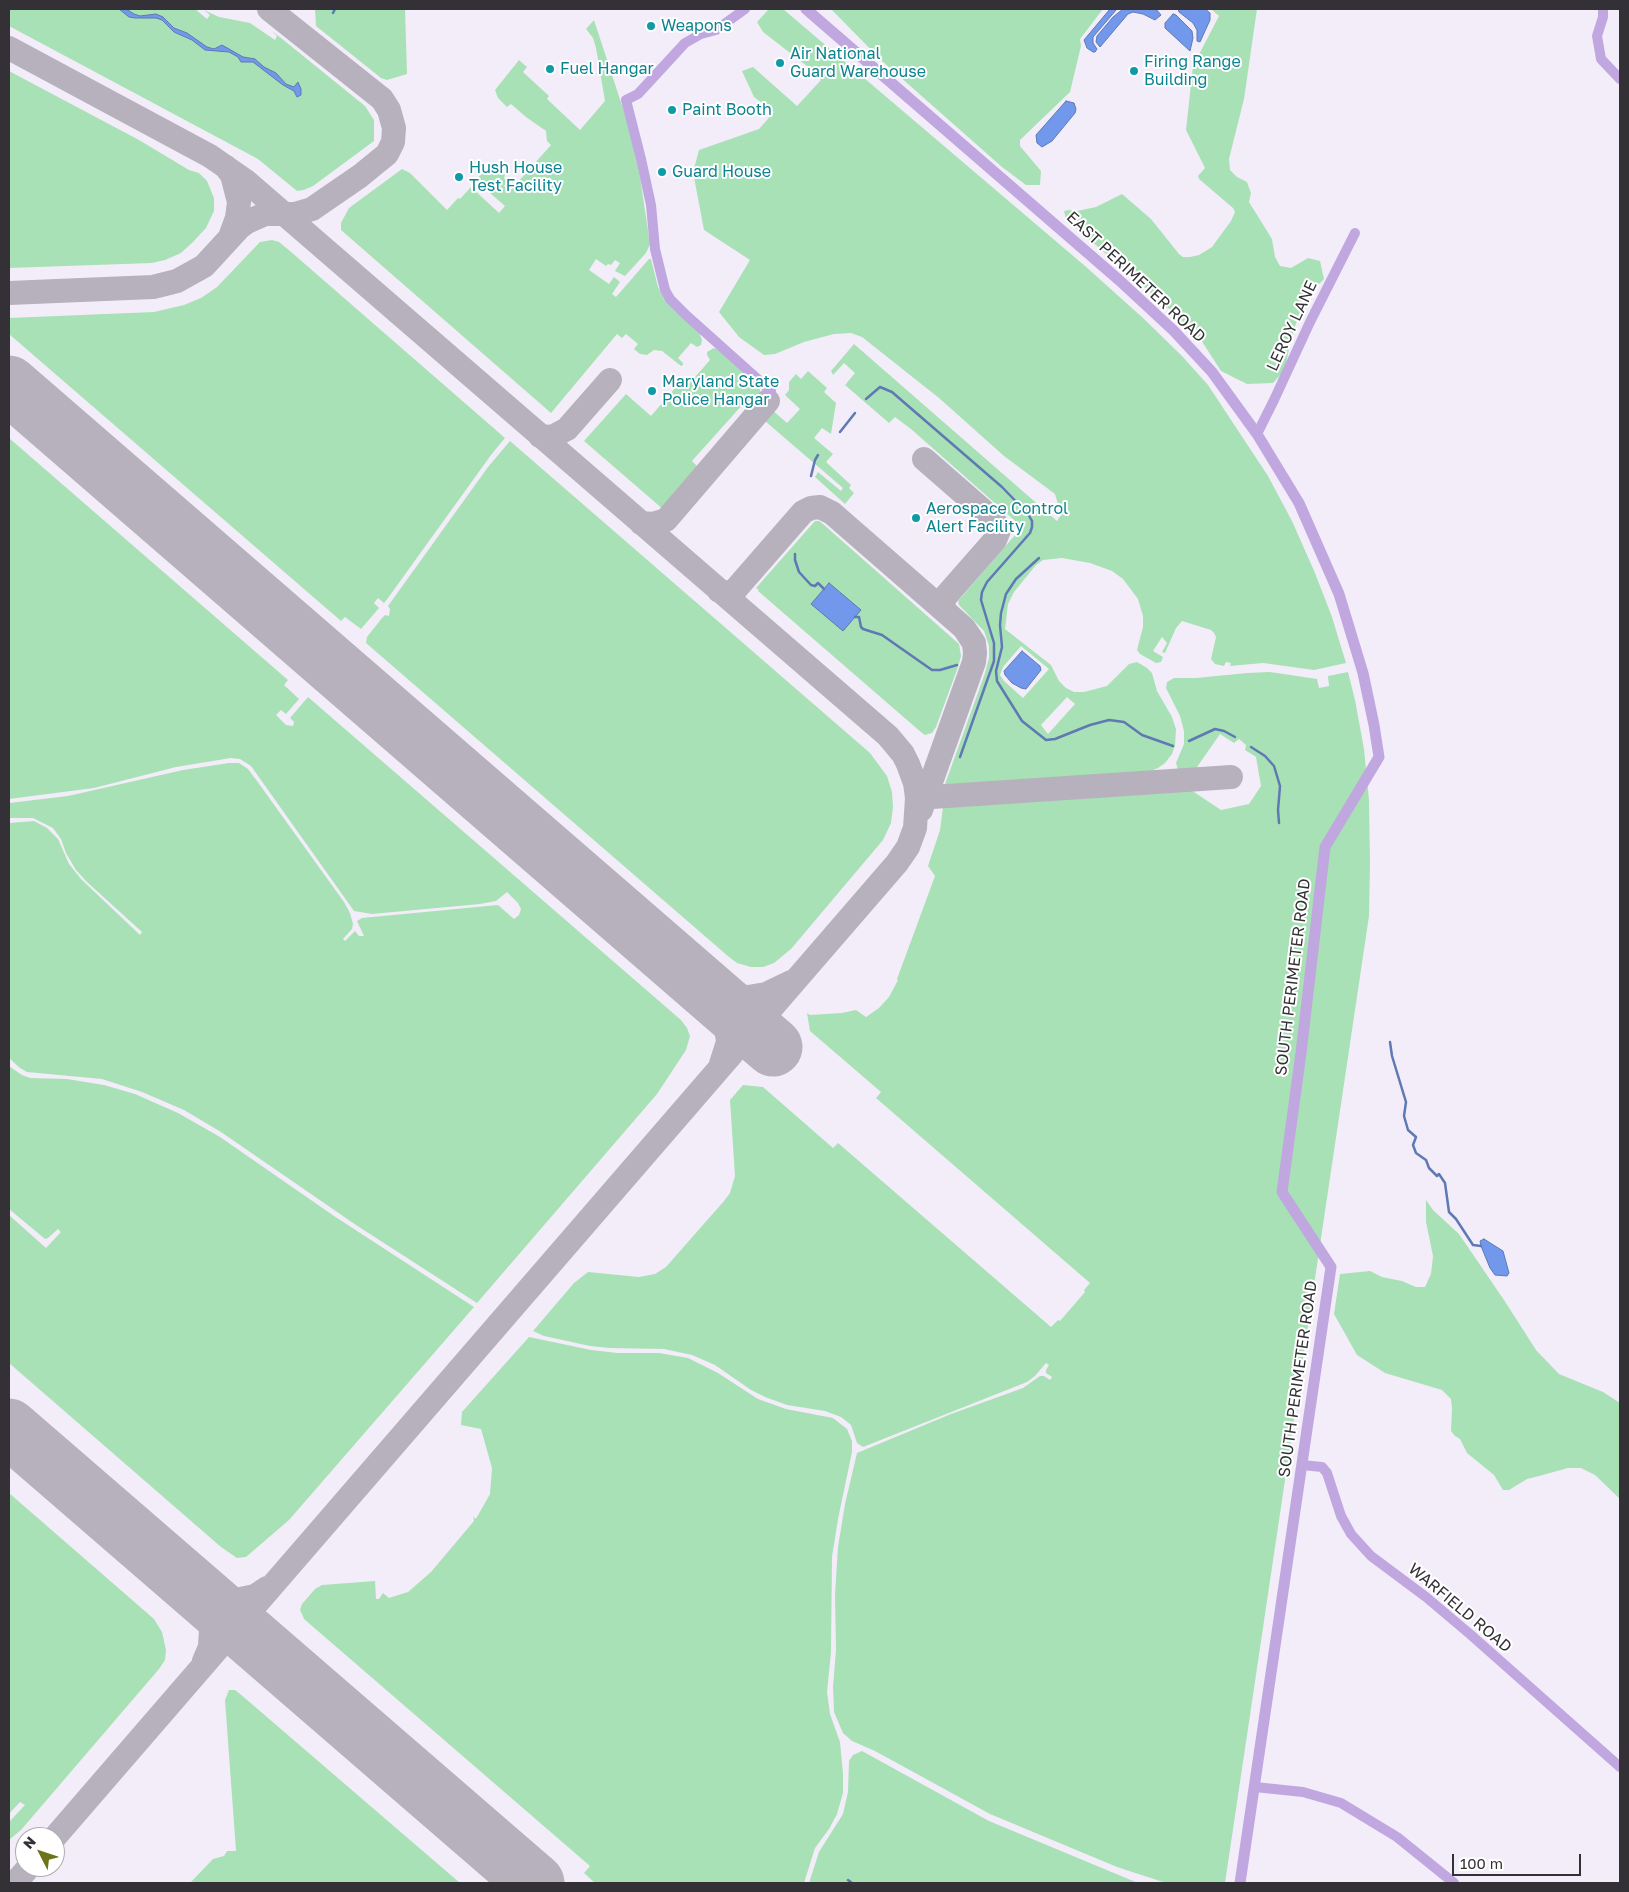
<!DOCTYPE html>
<style>
body{margin:0}
#map{position:relative;width:1629px;height:1892px;overflow:hidden;background:#f3edfa;font-family:"Golos Text",sans-serif}
canvas{display:block}
.frame{position:absolute;inset:0;border:10px solid #333136;pointer-events:none}
.north{position:absolute;left:15px;top:1827px;width:50px;height:50px;box-sizing:border-box;background:#fff;border:1px solid #adadaf;border-radius:50%;rotate:311deg;font-size:14px;font-weight:700;line-height:20px;text-align:center;color:#333136}
.north::after{content:'';display:block;margin:auto;width:18px;height:22px;background:#6c731b;clip-path:polygon(50% 0,100% 100%,50% 72%,0 100%)}
.scale{position:absolute;left:1452px;top:1854px;width:129px;height:22px;box-sizing:border-box;border:2px solid #333136;border-top:0;padding-left:6px;font-size:15px;line-height:18px;white-space:nowrap;color:#333136;-webkit-text-stroke:4px #fff;paint-order:stroke}
</style>
<div id="map">
<canvas width="1629" height="1892"></canvas>
<div class="frame"></div>
<div class="north">N</div>
<div class="scale">100 m</div>
</div>
<script>
const ctx = document.querySelector('canvas').getContext('2d');
ctx.lineJoin = 'round';
function fillPath(path, color) {
  ctx.fillStyle = color;
  ctx.fill(path, 'evenodd');
}
function poly(rows) {
  const path = new Path2D();
  for (const r of rows) {
    path.moveTo(r[0], r[1]);
    for (let i = 2; i < r.length; i += 2) path.lineTo(r[i], r[i + 1]);
  }
  return path;
}
function strokePath(path, color, width, dash) {
  ctx.strokeStyle = color;
  ctx.lineWidth = width;
  ctx.lineCap = dash ? 'butt' : 'round';
  ctx.setLineDash(dash || []);
  ctx.stroke(path);
}
function write(font, color, halo, rows, align = 'center') {
  ctx.font = font + ' "Golos Text",sans-serif';
  ctx.lineWidth = 4;
  ctx.setLineDash([]);
  ctx.textBaseline = 'middle';
  ctx.strokeStyle = halo;
  ctx.fillStyle = color;
  for (const [text, x, y, turn = 0] of rows) {
    ctx.save();
    ctx.translate(x, y);
    ctx.rotate((+turn || 0) * Math.PI / 180);
    ctx.textAlign = isNaN(turn) ? turn : align;
    if (halo) ctx.strokeText(text, 0, 0);
    ctx.fillText(text, 0, 0);
    ctx.restore();
  }
}
const green = poly([
 [9,9,195,9,207,19,210,15,204,10,219,17,250,23,275,40,277,36,272,31,281,38,365,106,374,120,374,141,313,186,304,190,297,191,258,159,9,26],
 [315,9,405,9,407,74,387,80,381,78,316,26],
 [769,9,783,9,1085,266,1143,318,1182,356,1208,385,1268,476,1292,521,1315,573,1332,617,1346,663,1314,670,1263,663,1230,666,1231,663,1226,662,1224,666,1215,664,1211,659,1216,637,1214,633,1211,630,1182,621,1176,628,1165,653,1162,652,1167,643,1162,637,1153,651,1163,657,1161,662,1156,663,1140,654,1137,650,1143,627,1143,616,1138,599,1123,579,1112,571,1090,563,1062,558,1043,560,1036,565,1014,592,1008,604,1005,629,1051,665,1059,681,1066,688,1074,692,1084,692,1107,686,1129,664,1137,662,1147,668,1152,673,1157,691,1172,717,1176,729,1175,746,1172,754,1165,763,1158,768,1141,775,953,789,944,787,985,673,989,658,989,646,984,631,959,605,958,601,1022,527,911,429,895,417,889,423,845,385,855,373,844,363,833,375,831,371,854,344,1057,521,1061,515,1055,494,1004,456,939,398,862,337,851,333,834,334,804,342,775,354,764,355,739,337,719,312,750,260,704,230,693,172,699,150,759,129,774,112,754,97,742,71,753,67,797,106,821,80,807,66,763,32,757,22],
 [1021,646,1049,669,1023,698,1004,681,1000,675,1003,667],
 [1067,697,1075,704,1048,734,1041,725],
 [831,9,1103,9,1080,39,1081,46,1070,92,1020,140,1020,146,1041,171,1040,185,1026,185,1002,167,882,61],
 [1211,9,1257,9,1244,99,1229,159,1230,170,1237,177,1247,182,1251,193,1249,202,1272,239,1275,257,1280,266,1291,268,1308,258,1320,261,1324,279,1313,290,1301,309,1291,338,1285,370,1273,383,1247,384,1221,371,1201,340,1174,313,1066,219,1064,211,1069,210,1077,211,1096,207,1122,194,1151,219,1179,254,1183,257,1190,257,1199,255,1212,247,1231,221,1235,212,1233,208,1199,179,1198,176,1205,168,1186,130,1193,66,1219,16],
 [594,20,629,127,640,177,650,244,646,253,625,276,615,271,620,263,615,260,611,265,608,264,606,266,596,259,589,270,609,284,614,277,620,282,612,294,616,297,649,259,651,259,658,287,664,299,699,332,702,340,701,345,697,347,691,343,678,358,683,363,683,365,681,366,662,351,654,350,647,355,640,354,634,349,638,344,626,334,622,338,617,334,551,413,341,230,341,223,349,208,402,169,410,173,447,210,458,198,460,199,471,187,499,213,505,206,475,180,493,164,505,175,504,178,507,182,504,186,510,191,551,145,547,141,546,131,526,117,511,104,507,107,498,98,495,90,519,60,527,67,523,72,549,96,547,99,580,130,605,101,596,48,593,38,586,29],
 [9,71,139,140,189,170,199,173,207,181,214,198,214,211,206,228,193,242,181,253,165,260,152,263,9,268],
 [272,240,279,242,290,251,505,438,491,455,388,598,384,603,378,598,374,603,379,608,361,629,345,617,341,621,9,334,9,318,154,312,184,305,201,298,217,287,260,242],
 [714,348,720,350,759,386,761,394,758,399,764,404,764,407,759,413,764,417,771,409,787,423,800,409,785,395,789,390,789,382,796,374,801,379,808,371,827,388,824,392,836,403,831,434,822,428,814,438,833,454,826,462,851,485,849,488,854,493,845,504,815,477,818,472,841,491,843,488,744,403,692,461,700,469,664,510,584,441,626,394,651,416,681,381,688,385,710,360,707,355,707,352],
 [9,438,288,680,284,685,299,699,286,714,281,710,276,715,286,725,293,726,294,722,290,718,308,697,681,1020,687,1028,690,1036,686,1050,657,1094,477,1303,356,1225,221,1132,184,1110,142,1092,102,1079,27,1072,20,1068,9,1058,9,823,34,821,47,828,58,839,69,864,81,879,140,935,142,932,87,882,76,870,66,853,61,839,53,828,33,818,9,818,9,803,68,796,183,770,229,763,239,763,248,769,257,781,344,902,350,913,353,924,352,929,343,939,345,941,355,931,359,936,364,936,357,921,362,918,498,905,514,919,519,915,521,909,518,903,507,892,496,901,480,904,372,914,354,911,251,766,240,759,231,758,176,767,94,788,9,799],
 [510,441,870,753,887,776,892,792,893,807,891,823,883,840,791,949,774,963,763,967,751,967,737,963,729,957,366,643,367,637,382,618,385,615,389,616,390,609,388,606,488,467],
 [815,521,819,521,823,524,959,644,961,656,958,667,936,727,932,733,925,735,922,733,758,591,759,590,756,588],
 [1270,672,1317,679,1319,688,1329,686,1328,676,1348,672,1355,700,1364,749,1369,800,1370,863,1369,916,1225,1883,1166,1883,1117,1867,990,1814,875,1751,852,1741,843,1733,834,1712,833,1687,836,1650,835,1595,838,1547,845,1504,857,1453,951,1414,1023,1388,1040,1376,1044,1376,1050,1380,1052,1377,1046,1373,1046,1370,1049,1365,1046,1363,1035,1376,1027,1382,863,1447,857,1443,851,1425,841,1417,825,1411,787,1405,765,1397,751,1390,715,1365,692,1355,664,1349,609,1348,590,1346,544,1336,533,1331,574,1283,588,1272,639,1277,655,1274,666,1267,724,1201,730,1193,735,1176,730,1100,743,1085,763,1087,833,1148,838,1143,1051,1327,1058,1320,1060,1321,1085,1292,1084,1290,1090,1283,876,1098,881,1092,810,1031,807,1013,810,1015,842,1013,856,1010,866,1017,879,1008,889,997,898,980,897,979,935,876,928,866,940,830,943,807,945,804,1185,786,1221,810,1249,804,1261,786,1256,757,1245,750,1246,745,1239,739,1234,743,1220,734,1195,770,1181,772,1178,770,1176,763,1184,744,1184,731,1180,716,1166,688,1167,682,1174,678,1196,678,1247,673],
 [9,1066,22,1075,30,1078,67,1079,104,1085,135,1094,178,1113,220,1137,334,1216,474,1307,289,1520,246,1557,237,1558,221,1547,9,1363,9,1215,46,1248,61,1232,58,1229,48,1238,45,1239,9,1209],
 [1426,1200,1433,1210,1459,1234,1504,1300,1536,1350,1559,1374,1603,1392,1620,1403,1620,1499,1595,1475,1581,1468,1568,1468,1539,1476,1527,1479,1509,1490,1503,1490,1494,1475,1467,1453,1460,1439,1455,1436,1451,1431,1452,1409,1451,1399,1442,1390,1385,1373,1357,1355,1334,1314,1340,1274,1370,1271,1382,1277,1402,1281,1416,1287,1425,1287,1431,1274,1433,1256,1426,1222],
 [529,1337,591,1350,618,1353,659,1353,688,1358,718,1373,758,1399,786,1409,833,1418,847,1429,852,1441,852,1452,838,1519,832,1557,831,1652,827,1692,830,1714,840,1742,843,1773,843,1793,837,1814,829,1829,815,1848,804,1883,595,1883,584,1873,590,1866,304,1619,302,1614,300,1610,302,1604,315,1589,322,1585,375,1581,376,1599,379,1599,383,1593,389,1598,408,1592,431,1572,474,1521,473,1516,475,1519,477,1517,490,1494,492,1468,481,1429,461,1425,462,1412],
 [9,1493,154,1619,162,1632,166,1650,165,1660,159,1669,21,1830,9,1840,9,1822,25,1805,20,1802,9,1814],
 [229,1690,235,1690,239,1693,460,1883,190,1883,213,1859,224,1856,227,1851,236,1851,225,1700],
 [862,1751,989,1821,1138,1883,809,1883,819,1852,843,1814,848,1792,849,1761,853,1755]
]);
const water = poly([
 [119,9,126,9,134,14,140,16,156,14,163,17,174,28,187,33,207,47,214,49,222,45,243,57,255,59,264,67,276,73,286,84,294,87,298,82,301,89,301,95,297,97,294,91,283,85,253,62,241,62,238,57,229,52,205,50,192,40,174,32,162,20,156,18,135,18,129,17,119,9],
 [1110,9,1117,9,1093,37,1093,43,1097,49,1095,52,1093,52,1087,48,1084,40,1110,9],
 [1123,9,1156,9,1161,15,1155,20,1143,14,1133,12,1128,14,1100,47,1096,42,1097,36,1113,17,1123,9],
 [1178,9,1205,9,1210,13,1210,20,1200,42,1197,41,1197,30,1193,23,1179,12,1178,9],
 [1173,14,1176,15,1192,31,1193,38,1190,51,1165,28,1165,23,1173,14],
 [1066,101,1074,103,1076,109,1075,113,1052,141,1042,147,1037,143,1036,135,1066,101],
 [829,583,861,610,843,631,811,604,829,583],
 [1022,651,1040,666,1041,670,1026,689,1021,688,1012,683,1005,675,1004,671,1022,651],
 [1484,1239,1503,1251,1509,1273,1507,1276,1495,1275,1490,1268,1481,1246,1480,1241,1484,1239]
]);
const stream = poly([
 [333,13,335,9],
 [866,399,880,387,892,392,1002,487,1028,514,1032,521,1032,527,1030,533,987,582,982,592,981,600,994,643,994,661,960,757],
 [840,432,855,413],
 [811,476,815,460,818,455],
 [795,554,795,560,799,572,811,585,815,586,818,583,824,589],
 [1039,558,1016,579,1006,594,1001,613,1000,625,1002,647,996,671,997,681,1022,721,1046,740,1055,739,1090,725,1109,720,1124,722,1142,735,1173,746],
 [855,617,859,617,861,627,863,629,882,635,932,670,940,670,957,665],
 [1189,741,1215,729,1224,731,1235,737],
 [1251,747,1265,756,1274,766,1280,786,1278,810,1279,823],
 [1390,1042,1392,1056,1406,1102,1404,1116,1408,1130,1416,1137,1413,1145,1416,1153,1426,1160,1429,1168,1437,1176,1439,1174,1445,1183,1449,1212,1456,1219,1473,1245,1481,1246],
 [848,1880,852,1883]
]);
const taxiway = poly([
 [9,48,210,156,246,181,888,736,903,754,908,764,915,783,917,798,915,828,908,847,897,863,55,1837],
 [226,167,232,175,239,202,237,218,230,237],
 [9,293,153,287,177,281,204,266,239,228,247,222,265,214,295,214,312,209,360,176,387,154,393,142,394,128,389,110,382,99,269,9],
 [540,436,552,437,567,429,610,380],
 [924,459,994,520,999,530,995,540,945,597,943,606,946,612],
 [641,523,653,524,666,520,768,401],
 [719,591,730,593,735,590,803,512,811,508,820,507,832,513,964,628,974,643,975,653,974,662,921,810],
 [917,798,1231,777],
 [702,987,733,996,748,997,766,994,791,982],
 [702,987,717,1004,725,1019,728,1042,721,1064],
 [192,1587,207,1611,211,1629,210,1647,204,1661],
 [192,1587,215,1598,231,1601,255,1596,267,1588],
 [15,1883,29,1867]
]);
const runway = poly([
 [9,385,773,1047],
 [9,1428,535,1883]
]);
const minor = poly([
 [745,9,716,30,701,34,685,43,638,94,626,100,641,159,651,205,655,249,665,290,670,299,686,315,771,391],
 [1603,9,1603,17,1597,36,1601,59,1620,79],
 [1257,434,1274,400,1310,322,1355,233],
 [1302,1465,1322,1467,1327,1473,1341,1516,1351,1534,1371,1556,1426,1597,1471,1635,1620,1767],
 [1255,1787,1303,1792,1341,1803,1397,1837,1454,1883]
]);
const tertiary = poly([
 [806,9,1119,280,1174,331,1212,372,1257,434,1299,503,1339,594,1363,673,1374,725,1379,757,1325,847,1301,1053,1282,1192,1331,1267,1240,1883]
]);
const markers = [
 [651,26,5,"#0f9aa8"],
 [780,63,5,"#0f9aa8"],
 [550,69,5,"#0f9aa8"],
 [1134,71,5,"#0f9aa8"],
 [672,110,5,"#0f9aa8"],
 [662,172,5,"#0f9aa8"],
 [459,177,5,"#0f9aa8"],
 [652,391,5,"#0f9aa8"],
 [916,518,5,"#0f9aa8"]
];
const cultureNames = [
 ["Weapons",661,26],
 ["Air National",790,54],
 ["Guard Warehouse",790,72],
 ["Firing Range",1144,62],
 ["Building",1144,80],
 ["Fuel Hangar",560,69],
 ["Paint Booth",682,110],
 ["Hush House",469,168],
 ["Test Facility",469,186],
 ["Guard House",672,172],
 ["Maryland State",662,382],
 ["Police Hangar",662,400],
 ["Aerospace Control",926,509],
 ["Alert Facility",926,527]
];
const streetNames = [
 ["EAST PERIMETER ROAD",1136,277,43],
 ["LEROY LANE",1292,326,-65],
 ["SOUTH PERIMETER ROAD",1293,977,-83],
 ["SOUTH PERIMETER ROAD",1298,1379,-82],
 ["WARFIELD ROAD",1460,1608,40]
];
fillPath(green, '#a8e1b5');
fillPath(water, '#7198ea');
strokePath(water, '#5e79b4', 1);
strokePath(stream, '#5e79b4', 2.5);
strokePath(taxiway, '#b6b1bc', 24);
strokePath(runway, '#b6b1bc', 59);
strokePath(minor, '#c1a7e0', 10);
strokePath(tertiary, '#c1a7e0', 11);
for (const [x, y, r, color] of markers) {
  const dot = new Path2D();
  dot.arc(x, y, r, 0, 2 * Math.PI);
  ctx.fillStyle = color;
  ctx.fill(dot);
  strokePath(dot, '#fff', 2);
}
write('16px', '#0d838f', '#fff', cultureNames, 'left');
write('16px', '#333136', '#fff', streetNames);
</script>
